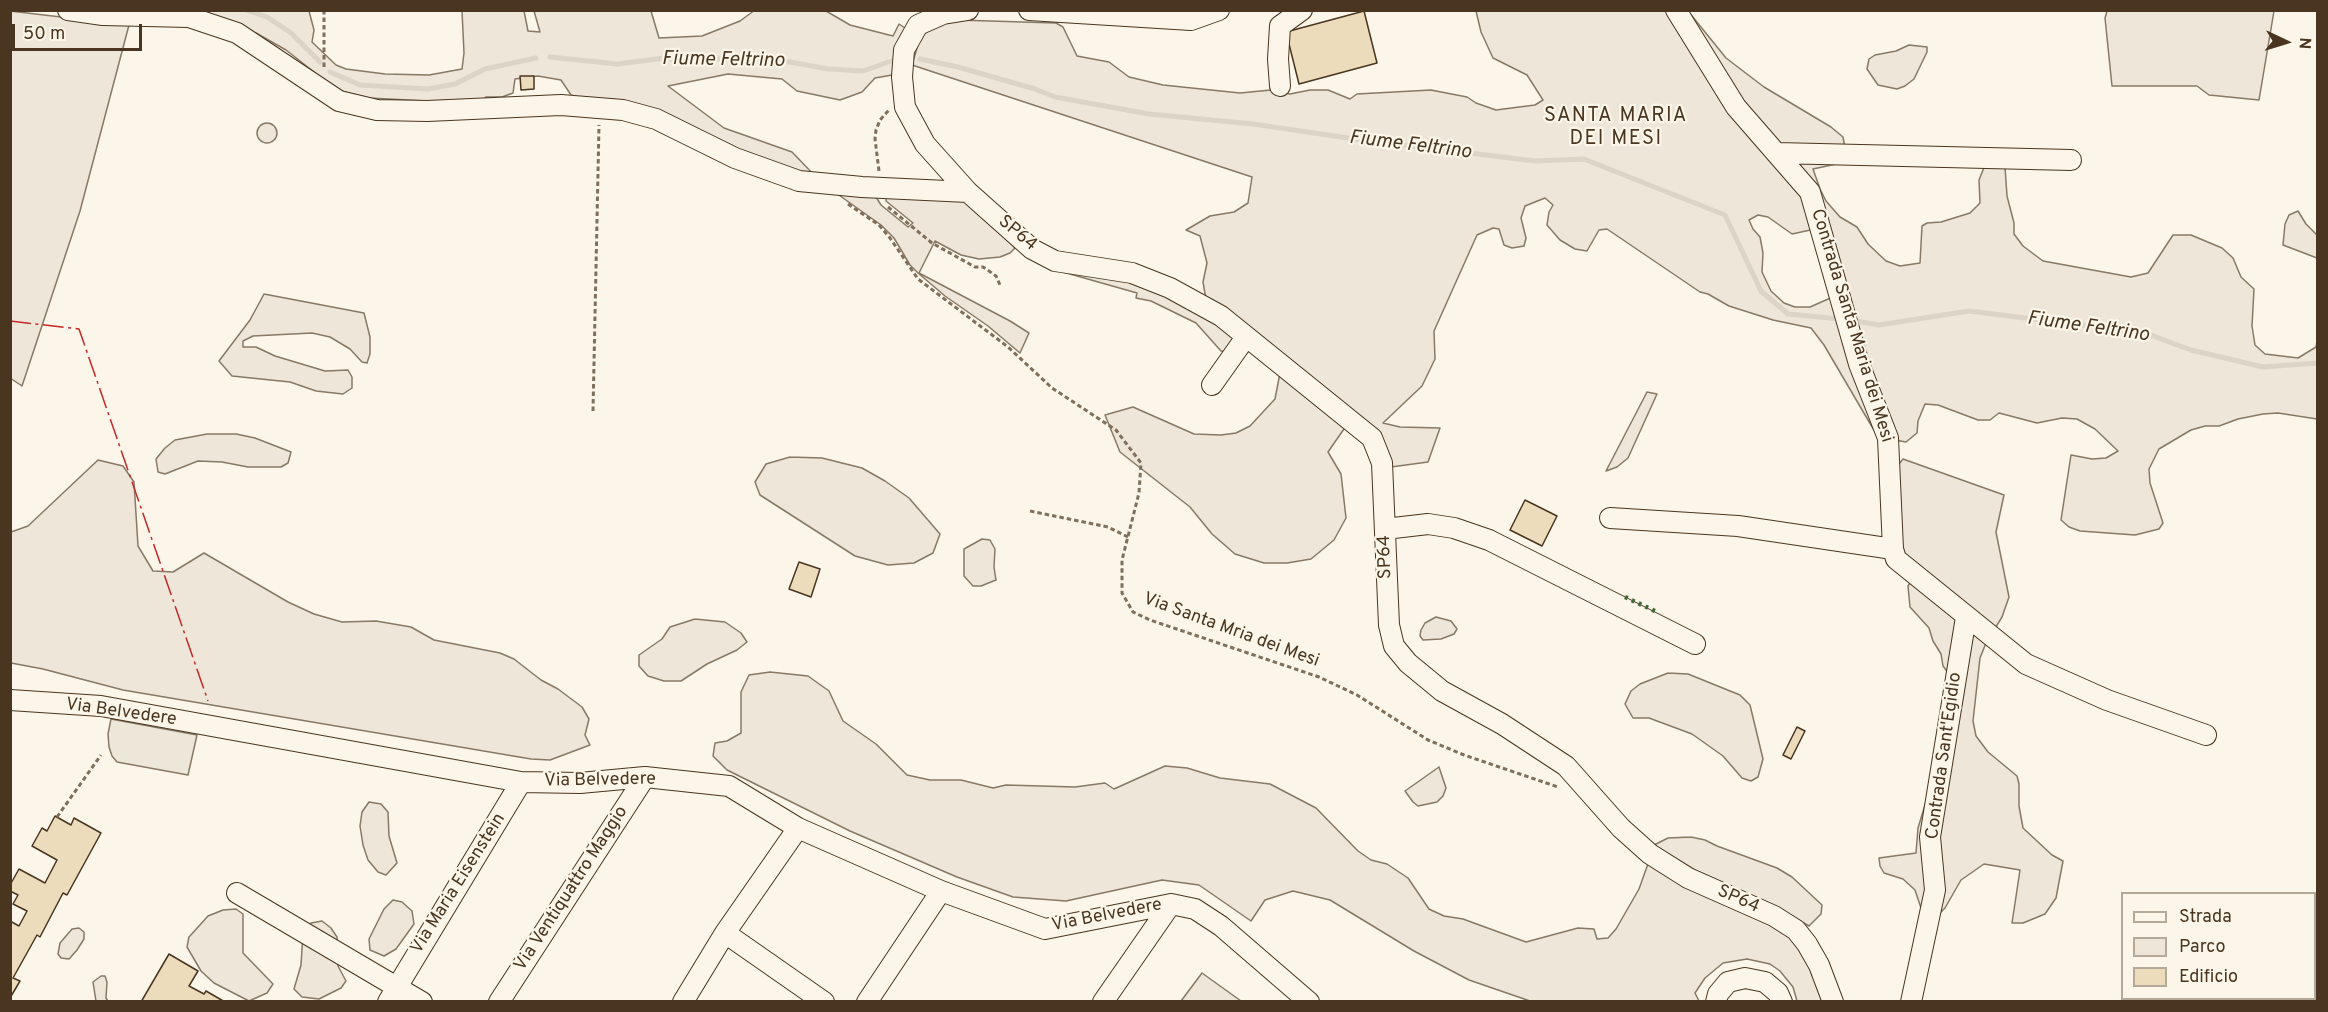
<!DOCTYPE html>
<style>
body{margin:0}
#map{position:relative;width:2328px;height:1012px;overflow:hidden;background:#fbf6e9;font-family:Overpass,sans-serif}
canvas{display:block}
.frame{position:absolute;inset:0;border:12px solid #4a3520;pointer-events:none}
.legend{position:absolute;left:2121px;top:892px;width:195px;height:108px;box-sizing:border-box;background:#fbf6e9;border:2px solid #b4a999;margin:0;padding:8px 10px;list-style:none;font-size:18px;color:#4a3520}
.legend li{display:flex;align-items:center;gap:12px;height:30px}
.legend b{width:30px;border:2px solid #b4a999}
.north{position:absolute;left:2256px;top:12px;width:60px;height:60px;-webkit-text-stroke:4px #fbf6e9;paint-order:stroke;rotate:94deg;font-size:16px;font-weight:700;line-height:24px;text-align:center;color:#4a3520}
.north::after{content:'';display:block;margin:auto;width:21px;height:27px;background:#4a3520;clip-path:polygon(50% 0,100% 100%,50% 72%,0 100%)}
.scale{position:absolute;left:12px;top:24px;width:130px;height:27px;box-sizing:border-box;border:3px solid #4a3520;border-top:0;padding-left:8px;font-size:18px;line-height:21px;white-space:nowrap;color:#4a3520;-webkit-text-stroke:4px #fbf6e9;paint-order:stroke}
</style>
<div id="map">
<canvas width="2328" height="1012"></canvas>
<div class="frame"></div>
<ul class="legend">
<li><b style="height:8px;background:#fbf6e9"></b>Strada</li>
<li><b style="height:16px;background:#ede6d9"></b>Parco</li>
<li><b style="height:16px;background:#ecdcbc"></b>Edificio</li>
</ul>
<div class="north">N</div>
<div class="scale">50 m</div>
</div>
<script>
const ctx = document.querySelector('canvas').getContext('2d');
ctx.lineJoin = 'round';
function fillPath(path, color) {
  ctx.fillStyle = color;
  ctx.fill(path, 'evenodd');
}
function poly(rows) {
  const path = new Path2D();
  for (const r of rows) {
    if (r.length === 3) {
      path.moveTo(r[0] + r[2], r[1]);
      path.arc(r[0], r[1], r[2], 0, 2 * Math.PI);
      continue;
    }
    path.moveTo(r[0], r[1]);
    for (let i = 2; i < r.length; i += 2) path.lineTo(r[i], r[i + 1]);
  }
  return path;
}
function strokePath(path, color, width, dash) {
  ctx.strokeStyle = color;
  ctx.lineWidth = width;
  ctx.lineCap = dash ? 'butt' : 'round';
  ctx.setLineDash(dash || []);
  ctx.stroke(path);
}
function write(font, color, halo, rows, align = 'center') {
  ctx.font = font + ' Overpass,sans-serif';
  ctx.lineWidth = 4.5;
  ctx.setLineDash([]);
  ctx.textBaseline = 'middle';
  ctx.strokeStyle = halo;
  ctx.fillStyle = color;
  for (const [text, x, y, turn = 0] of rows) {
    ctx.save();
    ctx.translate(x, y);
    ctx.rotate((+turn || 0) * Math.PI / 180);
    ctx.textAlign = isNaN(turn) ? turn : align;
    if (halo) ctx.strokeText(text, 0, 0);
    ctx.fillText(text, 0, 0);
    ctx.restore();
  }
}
const green = poly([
 [755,10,826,11,850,25,893,36,899,24,905,28,892,75,875,78,862,92,840,100,797,91,782,79,728,74,668,86,724,128,792,152,817,178,571,95,561,80,538,76,515,79,513,93,502,97,486,97,481,101,447,102,369,98,337,90,286,50,256,33,181,11,309,11,314,30,312,42,336,65,346,69,385,74,429,75,462,69,464,53,462,11,524,11,528,31,540,32,534,11,651,11,659,38,702,36,740,21,755,10],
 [10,11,129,25,80,211,22,386,10,378,10,11],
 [1476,11,1688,11,1726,58,1764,87,1831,127,1843,137,1845,148,1841,163,1813,169,1820,189,1826,201,1840,217,1857,227,1868,244,1886,261,1900,266,1920,263,1922,226,1927,223,1941,222,1970,213,1980,203,1979,180,1985,165,2005,167,2007,196,2014,223,2014,234,2023,246,2043,261,2131,277,2148,273,2173,235,2191,235,2222,248,2233,258,2241,277,2254,289,2252,326,2255,345,2265,354,2298,358,2316,347,2317,341,2317,419,2278,413,2263,414,2238,419,2219,426,2205,426,2191,430,2159,449,2149,469,2150,483,2163,523,2159,529,2135,535,2080,531,2069,527,2061,520,2071,455,2092,459,2106,458,2118,451,2095,429,2077,419,2062,418,2037,423,1999,413,1990,420,1978,420,1938,405,1925,404,1918,421,1917,433,1906,442,1878,437,1824,345,1811,328,1773,320,1729,306,1708,294,1700,292,1607,229,1599,230,1587,251,1575,249,1560,240,1547,225,1549,212,1553,205,1545,198,1525,206,1521,218,1526,238,1524,246,1512,248,1504,245,1499,229,1493,228,1477,235,1434,331,1435,359,1422,386,1383,423,1400,427,1440,428,1428,462,1391,467,1384,442,1364,419,1241,322,1207,305,1203,282,1207,263,1200,236,1186,230,1210,216,1234,212,1248,203,1252,177,912,65,920,38,930,29,940,24,957,20,1056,23,1063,27,1077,56,1109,62,1129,77,1163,85,1240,93,1271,90,1290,94,1310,90,1328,90,1350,99,1357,94,1431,90,1467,97,1476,103,1496,110,1535,105,1543,100,1527,75,1493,58,1481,32,1476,11],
 [1758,215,1768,217,1792,234,1815,229,1835,296,1810,307,1795,307,1784,303,1771,291,1762,272,1763,253,1760,237,1753,229,1749,220,1758,215],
 [2107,11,2274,11,2259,100,2209,95,2197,86,2112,86,2105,18,2107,11],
 [1909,45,1927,47,1927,52,1914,79,1905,86,1897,89,1878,85,1867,69,1869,59,1875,55,1896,51,1909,45],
 [267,133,10],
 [836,193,876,197,881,205,908,227,913,223,886,201,886,195,968,196,1015,248,1010,253,1000,257,979,259,961,255,935,241,919,273,1010,321,1029,333,1020,353,988,326,945,296,918,273,910,265,894,238,881,225,836,193],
 [2298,211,2306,224,2317,235,2317,258,2283,245,2285,224,2289,215,2298,211],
 [1056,270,1132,277,1239,336,1230,352,1221,351,1196,323,1151,301,1136,298,1137,293,1056,270],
 [264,294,364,313,370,337,370,354,367,363,362,362,350,349,330,337,312,333,253,336,243,341,243,347,256,347,275,356,325,371,348,370,352,377,352,388,343,394,316,391,290,382,232,376,219,361,250,320,264,294],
 [1280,373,1346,426,1328,452,1341,474,1346,518,1334,540,1311,559,1287,563,1264,563,1235,554,1212,534,1190,507,1120,452,1105,415,1133,407,1194,434,1221,435,1236,433,1250,426,1275,399,1280,373],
 [1647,392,1657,394,1628,458,1617,467,1606,471,1647,392],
 [207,434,236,434,255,438,291,452,288,463,281,467,248,467,222,462,198,461,165,474,158,472,156,459,165,448,175,440,207,434],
 [790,457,822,458,862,468,885,481,909,498,940,534,933,553,914,563,888,565,855,556,760,495,755,482,766,464,790,457],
 [1903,459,2004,495,1996,532,2009,597,2002,617,1986,643,1980,658,1973,721,1976,736,1988,752,2017,776,2019,784,2019,806,2023,828,2052,855,2063,861,2056,898,2045,914,2023,923,2012,923,2020,870,1984,864,1961,880,1945,908,1934,919,1924,917,1915,890,1903,879,1884,873,1880,866,1879,858,1916,853,1918,828,1932,782,1949,674,1943,666,1941,654,1933,641,1929,628,1910,607,1908,586,1912,580,1897,545,1892,473,1903,459],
 [98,460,123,466,134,482,138,546,153,571,173,572,204,553,288,602,314,614,342,622,376,621,411,627,434,640,500,653,514,659,541,680,558,689,582,707,589,719,585,735,590,745,550,760,531,759,123,690,43,669,11,663,11,532,28,526,98,460],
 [982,539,990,540,995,549,994,567,996,580,981,586,973,586,964,576,964,549,982,539],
 [1436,617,1451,621,1457,629,1454,634,1441,639,1423,640,1420,636,1421,630,1425,623,1436,617],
 [695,619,725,622,741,633,747,642,737,650,707,664,681,681,664,681,648,676,639,666,639,655,662,639,670,627,695,619],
 [770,672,808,676,829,691,843,721,876,744,907,775,930,780,961,780,993,788,1006,785,1075,787,1105,783,1114,789,1165,766,1187,768,1220,778,1270,784,1316,808,1358,851,1371,860,1387,864,1408,878,1429,909,1444,916,1463,919,1526,942,1578,928,1594,929,1597,939,1608,938,1616,929,1639,889,1649,861,1785,929,1809,960,1822,1001,1797,1001,1793,987,1780,971,1770,964,1747,959,1723,963,1705,978,1695,993,1699,1001,1530,1001,1469,980,1414,951,1330,900,1293,891,1265,900,1251,921,1199,885,1162,880,1066,901,1013,897,957,877,850,831,727,770,713,756,715,743,727,741,741,733,741,692,749,675,770,672],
 [1668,673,1688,674,1740,695,1750,705,1763,759,1758,777,1751,781,1742,778,1723,756,1692,734,1649,718,1633,718,1625,704,1631,691,1640,684,1668,673],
 [1439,767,1446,788,1443,796,1437,802,1418,806,1413,802,1405,791,1439,767],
 [369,802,381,804,388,812,389,836,397,863,386,875,378,872,368,860,363,845,360,826,362,812,369,802],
 [1691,837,1705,840,1717,846,1777,868,1792,877,1822,905,1821,914,1809,926,1773,905,1695,870,1654,845,1668,838,1691,837],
 [393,900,402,902,412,911,414,924,396,949,384,956,370,950,369,939,384,909,393,900],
 [236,909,243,914,243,953,273,984,267,993,249,1001,214,983,201,971,187,947,189,937,208,916,223,910,236,909],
 [322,921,331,928,337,937,338,966,346,981,341,988,319,999,302,997,294,989,301,965,303,933,311,923,322,921],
 [79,928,84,932,84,939,77,950,69,959,61,958,58,954,60,943,72,929,79,928],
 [1202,973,1241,1001,1181,1001,1202,973],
 [101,976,105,976,107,982,106,998,108,1001,96,1001,93,982,101,976]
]);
const parking = poly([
 [111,719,197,735,188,775,117,762,112,756,109,747,108,734,111,719]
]);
const stream = poly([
 [246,10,267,17,291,33,320,62],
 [550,57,617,64,665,58,779,60,828,69,863,71,894,60],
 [920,59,958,67,1035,89,1055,97,1149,114,1253,124,1355,139,1535,161,1584,159,1725,215,1761,291,1788,314,1840,319],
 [330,72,360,85,428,89,455,84,485,69,536,58],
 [1856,321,1879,325,1969,311,2145,333,2191,350,2263,367,2318,363]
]);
const building = poly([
 [1364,11,1377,63,1299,84,1286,32,1364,11],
 [520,76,534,76,534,89,521,90,520,76],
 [1525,500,1557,516,1542,546,1510,530,1525,500],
 [799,562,820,569,811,597,789,589,799,562],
 [1797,727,1805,731,1791,759,1783,755,1797,727],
 [55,816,71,825,74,818,101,833,67,895,63,893,40,937,37,935,13,978,20,981,10,998,10,921,19,926,27,911,13,904,18,895,10,891,10,885,19,869,45,883,57,860,32,846,42,828,47,831,55,816],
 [169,954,198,971,189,986,204,994,206,991,225,1002,141,1002,169,954]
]);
const path = poly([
 [324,10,324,69],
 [879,171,875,139,876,130,880,120,889,110],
 [848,204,879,225,890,238,918,279,1008,347,1052,388,1116,430,1141,463,1139,493,1122,560,1122,593,1133,612,1150,620,1319,677,1357,695,1428,740,1464,755,1558,787],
 [888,207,932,243,975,267,983,267,989,271,996,276,1000,285],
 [593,411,599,125],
 [1030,511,1108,527,1128,537],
 [57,817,101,755]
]);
const minor = poly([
 [68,10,103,15,189,17,237,33,339,101,377,110,427,111,561,105,623,110,656,119,735,158,799,181,862,187,968,192],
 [968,10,943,14,918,25,904,50,902,77,905,107,925,144,968,192,1032,249,1055,261,1132,273,1170,288,1221,316,1372,438,1382,463,1389,625,1394,646,1408,663,1442,691,1502,724,1566,766,1621,828,1650,854,1688,878,1774,916,1796,930,1807,944,1819,965,1833,1002],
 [1029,10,1191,20,1219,10],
 [1676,10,1736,107,1810,192,1859,364,1888,438,1893,549,1896,559,2026,664,2107,700,2206,735],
 [1280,86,1278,59,1280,26,1302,10],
 [1777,153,2071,160],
 [1212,385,1246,337],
 [1610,518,1738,526,1893,549],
 [1385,529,1428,524,1454,528,1489,540,1695,644],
 [10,700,101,706,521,782,580,783,645,777,729,786,798,828,941,891,1045,929,1171,904,1195,909,1221,926,1309,1002],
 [237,893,422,1002],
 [725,933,824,1002],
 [388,1002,521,782],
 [499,1002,645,777],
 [683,1002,725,933,798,828],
 [867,1002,941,891],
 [1103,1002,1171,904],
 [1716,1002,1718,994,1728,982,1745,978,1765,982,1778,993,1782,1002],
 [1911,1002,1935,890,1930,837,1966,617]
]);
const hedge = poly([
 [1625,597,1657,612]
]);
const power = poly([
 [10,321,79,329,208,701]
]);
const streetNames = [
 ["SP64",1017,234,40],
 ["Contrada Santa Maria dei Mesi",1851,326,73],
 ["SP64",1386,557,-92],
 ["Via Santa Mria dei Mesi",1231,631,20],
 ["Via Belvedere",121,713,8],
 ["Contrada Sant'Egidio",1945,756,-82],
 ["Via Belvedere",600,781,-1],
 ["Via Maria Eisenstein",459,884,-58],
 ["Via Ventiquattro Maggio",572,889,-57],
 ["SP64",1738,900,24],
 ["Via Belvedere",1107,916,-11]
];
const waterNames = [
 ["Fiume Feltrino",723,61,1],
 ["Fiume Feltrino",1410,146,7],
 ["Fiume Feltrino",2088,328,8]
];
const neighbourhoodNames = [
 ["SANTA MARIA",1616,117],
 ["DEI MESI",1616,140]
];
fillPath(green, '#ede6d9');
strokePath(green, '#887966', 1.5);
fillPath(parking, '#ede7d9');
strokePath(parking, '#887966', 1.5);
strokePath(stream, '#dcd4c6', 5);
fillPath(building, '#ecdcbc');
strokePath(building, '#4a3520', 1.5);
strokePath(minor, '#4a3520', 22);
strokePath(path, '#7f6f5c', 3, [4.5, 3]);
strokePath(minor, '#fbf6e9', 20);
strokePath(hedge, '#436837', 4.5, [3, 4.5]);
strokePath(power, '#c62828', 1.5, [21, 4.5, 3, 4.5]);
write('18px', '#4a3520', '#fbf6e9', streetNames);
write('italic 20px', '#4a3520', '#fbf6e9', waterNames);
ctx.letterSpacing = '1.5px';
write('20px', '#4a3520', '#fbf6e9', neighbourhoodNames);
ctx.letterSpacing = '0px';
</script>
